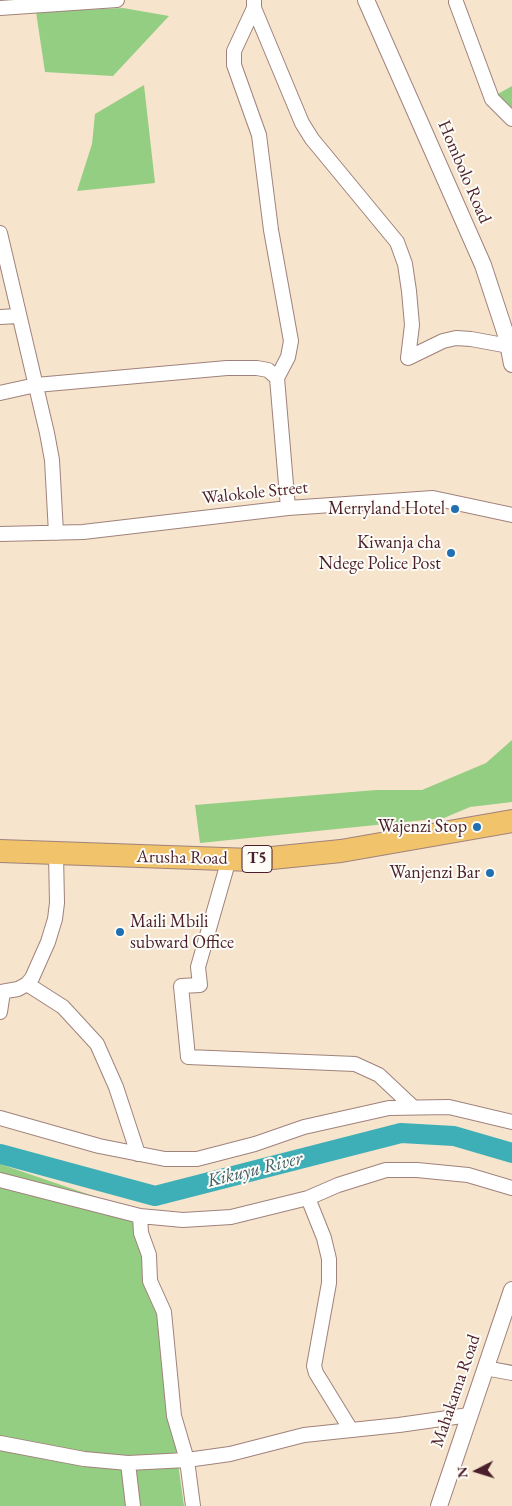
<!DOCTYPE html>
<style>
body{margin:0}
#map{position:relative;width:512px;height:1506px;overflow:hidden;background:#f6e4cc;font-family:"EB Garamond",serif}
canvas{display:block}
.north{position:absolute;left:452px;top:1446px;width:50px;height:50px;-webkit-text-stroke:4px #fdfcf7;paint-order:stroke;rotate:265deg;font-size:14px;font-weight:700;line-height:20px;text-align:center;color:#4a1f2b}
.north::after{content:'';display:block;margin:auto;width:18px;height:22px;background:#4a1f2b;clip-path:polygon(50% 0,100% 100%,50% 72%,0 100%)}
</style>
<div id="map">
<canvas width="512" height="1506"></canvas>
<div class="north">N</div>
</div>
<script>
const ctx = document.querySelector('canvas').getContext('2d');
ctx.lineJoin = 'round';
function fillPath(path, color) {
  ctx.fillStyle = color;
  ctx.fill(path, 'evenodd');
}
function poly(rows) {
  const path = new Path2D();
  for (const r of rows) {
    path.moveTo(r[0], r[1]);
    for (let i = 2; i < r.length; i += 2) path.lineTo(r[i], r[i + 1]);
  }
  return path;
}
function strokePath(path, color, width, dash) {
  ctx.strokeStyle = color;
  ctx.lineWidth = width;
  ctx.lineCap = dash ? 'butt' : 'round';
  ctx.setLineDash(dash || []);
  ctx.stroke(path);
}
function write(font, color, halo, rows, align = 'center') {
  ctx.font = font + ' "EB Garamond",serif';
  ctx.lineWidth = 4;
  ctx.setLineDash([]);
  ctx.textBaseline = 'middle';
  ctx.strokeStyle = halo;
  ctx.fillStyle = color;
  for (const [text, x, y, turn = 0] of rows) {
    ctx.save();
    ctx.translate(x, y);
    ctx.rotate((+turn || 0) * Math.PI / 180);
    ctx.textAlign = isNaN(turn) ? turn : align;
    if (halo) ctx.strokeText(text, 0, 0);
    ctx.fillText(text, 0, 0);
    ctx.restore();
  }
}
const green = poly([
 [123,8,169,16,113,76,45,72,36,12],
 [144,85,155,183,77,191,92,144,95,114],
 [512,86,512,111,496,95],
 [512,740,512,802,470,807,444,818,200,843,195,805,376,790,422,790,486,763],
 [0,1164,143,1213,184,1506,0,1506]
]);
const river = poly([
 [0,1154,155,1196,401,1133,454,1136,512,1153]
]);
const minor = poly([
 [254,0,254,8,302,123,312,139,397,242,405,264,409,291,412,325,408,358],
 [456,2,492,99,512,119],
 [0,8,117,0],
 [254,8,234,51,234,65,259,135,271,230,291,341,288,357,277,378],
 [0,233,47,433,52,460,56,533],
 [0,317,18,316],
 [408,358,443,341,456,338,471,339,509,346],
 [0,393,36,385,227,368,257,368,268,370,277,378,288,508],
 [0,534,83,532,288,508,433,498,512,515],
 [229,859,198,967,200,985,181,986,188,1057,355,1064,379,1075,413,1107],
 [27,984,63,1007,97,1044,116,1087,138,1154],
 [0,992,18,989,27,984,32,978,48,942,55,919,57,903,56,854],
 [0,1012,3,992],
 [0,1118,99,1146,165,1159,197,1159,255,1144,304,1127,389,1108,449,1107,512,1122],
 [0,1180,140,1216,183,1220,231,1217,308,1198,338,1185,386,1170,417,1170,468,1175,512,1188],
 [308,1198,324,1238,329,1259,329,1283,314,1366,316,1373,351,1430],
 [140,1216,141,1233,149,1255,150,1281,164,1312,174,1416,187,1460,193,1506],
 [485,1368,512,1373],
 [0,1443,84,1459,128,1463,187,1460,230,1454,304,1435,399,1425,469,1415],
 [128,1463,133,1506]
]);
const tertiary = poly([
 [366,0,483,265,507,338,512,364],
 [439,1506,512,1290]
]);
const trunk = poly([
 [0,851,252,860,341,851,512,821]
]);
const markers = [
 [455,509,5,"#1f6fb2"],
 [451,553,5,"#1f6fb2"],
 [477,827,5,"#1f6fb2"],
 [490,873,5,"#1f6fb2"],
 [120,932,5,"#1f6fb2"]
];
const shields = [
 [257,859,30]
];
const shieldNames = [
 ["T5",257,859]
];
const streetNames = [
 ["Hombolo Road",464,172,67],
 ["Walokole Street",255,493,-6],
 ["Arusha Road",182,858,1],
 ["Mahakama Road",456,1391,-71]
];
const poiNames = [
 ["Merryland Hotel",445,509],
 ["Kiwanja cha",441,543],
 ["Ndege Police Post",441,564],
 ["Wajenzi Stop",467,827],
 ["Wanjenzi Bar",480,873],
 ["Maili Mbili",130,922,"left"],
 ["subward Office",130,943,"left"]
];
const waterNames = [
 ["Kikuyu River",255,1170,-14]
];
fillPath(green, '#94ce82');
strokePath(river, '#3eafb7', 20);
strokePath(minor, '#a0827c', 16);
strokePath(tertiary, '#a0827c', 18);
strokePath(trunk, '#a0827c', 24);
strokePath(minor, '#fff', 14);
strokePath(tertiary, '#fff', 16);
strokePath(trunk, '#f1c36a', 22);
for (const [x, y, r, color] of markers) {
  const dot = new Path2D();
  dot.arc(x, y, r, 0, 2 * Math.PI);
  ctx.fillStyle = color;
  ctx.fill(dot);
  strokePath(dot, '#fdfcf7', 2);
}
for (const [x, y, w] of shields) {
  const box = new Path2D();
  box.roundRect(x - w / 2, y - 13.5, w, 27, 4);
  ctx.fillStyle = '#fdfcf7';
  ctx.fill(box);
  strokePath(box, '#4a1f2b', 1);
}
write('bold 16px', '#4a1f2b', null, shieldNames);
write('18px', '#4a1f2b', '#fdfcf7', streetNames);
write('18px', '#4a1f2b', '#fdfcf7', poiNames, 'right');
write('italic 19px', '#45606a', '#fdfcf7', waterNames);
</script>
